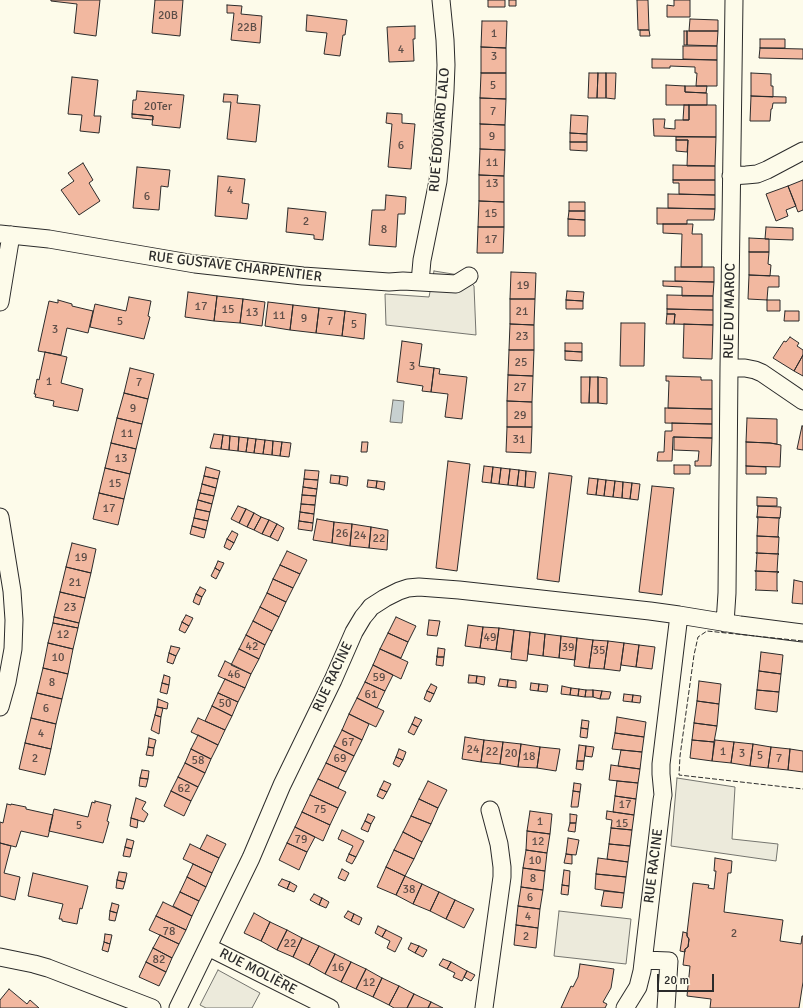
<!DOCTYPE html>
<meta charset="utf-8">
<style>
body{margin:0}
#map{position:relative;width:803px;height:1008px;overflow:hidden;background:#fdfbea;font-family:Signika,sans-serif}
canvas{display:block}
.scale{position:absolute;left:657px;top:974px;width:57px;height:18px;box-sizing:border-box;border:2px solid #2b2b2b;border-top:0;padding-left:5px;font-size:12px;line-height:14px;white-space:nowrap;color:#2b2b2b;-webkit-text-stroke:3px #fdfbea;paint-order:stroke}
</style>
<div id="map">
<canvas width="803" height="1008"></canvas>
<div class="scale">20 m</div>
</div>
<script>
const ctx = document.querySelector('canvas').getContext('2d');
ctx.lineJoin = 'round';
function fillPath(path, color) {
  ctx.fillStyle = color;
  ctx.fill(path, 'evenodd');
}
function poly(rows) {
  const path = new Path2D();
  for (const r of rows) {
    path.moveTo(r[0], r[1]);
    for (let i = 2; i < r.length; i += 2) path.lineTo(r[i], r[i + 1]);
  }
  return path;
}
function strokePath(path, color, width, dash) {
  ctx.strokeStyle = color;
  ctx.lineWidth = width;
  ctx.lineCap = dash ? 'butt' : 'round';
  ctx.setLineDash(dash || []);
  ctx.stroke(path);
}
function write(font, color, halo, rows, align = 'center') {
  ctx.font = font + ' Signika,sans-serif';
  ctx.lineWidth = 3;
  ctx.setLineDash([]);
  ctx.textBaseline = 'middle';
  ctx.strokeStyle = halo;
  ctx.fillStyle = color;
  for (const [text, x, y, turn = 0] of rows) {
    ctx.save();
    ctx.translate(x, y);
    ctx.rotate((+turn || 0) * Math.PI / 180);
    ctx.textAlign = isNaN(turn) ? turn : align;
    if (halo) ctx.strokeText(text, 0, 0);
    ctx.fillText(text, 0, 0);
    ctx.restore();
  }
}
const parking = poly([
 [434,271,465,276,474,286,476,335,386,325,385,294,429,297,434,271],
 [677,778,735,787,732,839,778,844,776,861,671,846,677,778],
 [559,911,631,919,626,964,554,956,559,911],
 [218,970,260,993,252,1008,206,1008,200,1005,218,970]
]);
const water = poly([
 [393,400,404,401,402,423,390,422,393,400]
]);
const building = poly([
 [51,0,100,0,96,36,74,33,77,4,51,1,51,0],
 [155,0,183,0,180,36,152,33,155,0],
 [488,0,505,0,505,7,488,7,488,0],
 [509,0,516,0,516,6,509,6,509,0],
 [637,0,648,0,649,30,638,30,637,0],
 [674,0,690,0,690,17,667,17,667,5,674,6,674,0],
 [227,5,242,6,241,14,262,16,260,43,231,40,234,13,227,13,227,5],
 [307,15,347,20,345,35,343,35,340,56,324,54,327,33,306,31,307,15],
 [690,19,718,20,718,31,689,31,690,19],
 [482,21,507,21,506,48,481,47,482,21],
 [415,26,415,39,413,39,414,61,389,62,387,27,415,26],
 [640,30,649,30,650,36,640,36,640,30],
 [684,31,687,31,687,45,684,45,684,31],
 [687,31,718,31,717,46,687,45,687,31],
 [760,39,785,39,785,48,760,48,760,39],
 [683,46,717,46,717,60,683,59,683,46],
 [481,47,506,48,506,73,481,73,481,47],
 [760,48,803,49,803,59,759,58,760,48],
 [652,59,717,60,717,86,696,86,697,73,695,73,695,67,670,66,670,68,652,68,652,59],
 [481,73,506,73,506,99,480,98,481,73],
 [589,73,598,73,597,98,588,98,589,73],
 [598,73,606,73,606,98,597,98,598,73],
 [606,73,616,73,615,99,606,98,606,73],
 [751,73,771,74,771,86,773,86,773,97,751,96,751,73],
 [72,77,98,80,94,116,101,116,99,133,80,131,82,115,68,114,72,77],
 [666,85,685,86,685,92,707,93,707,105,666,105,666,85],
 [685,86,707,86,706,93,685,92,685,86],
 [137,91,184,95,180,128,152,125,153,116,132,114,133,100,136,100,137,91],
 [224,94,238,95,237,103,260,105,256,142,227,139,231,102,223,102,224,94],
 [751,96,786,97,786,103,773,103,772,109,771,109,770,121,750,121,751,96],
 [480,98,506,99,505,125,480,124,480,98],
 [684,105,689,105,689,120,683,120,684,105],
 [689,105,716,105,716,137,654,136,653,119,665,119,664,128,675,129,675,120,689,120,689,105],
 [387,113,402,114,402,123,415,124,411,169,388,167,392,124,386,123,387,113],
 [132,114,153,116,153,120,132,118,132,114],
 [571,115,588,116,587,134,570,133,571,115],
 [480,124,505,125,505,150,480,149,480,124],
 [570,133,587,134,587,142,570,142,570,133],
 [676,137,716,137,715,166,687,166,688,140,676,140,676,137],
 [676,140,688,140,687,152,676,151,676,140],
 [570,142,587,142,587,151,570,150,570,142],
 [480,149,505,150,504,176,479,175,480,149],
 [83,163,93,180,89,183,100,201,79,215,61,190,74,181,68,173,83,163],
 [673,165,715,166,715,180,673,180,673,165],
 [137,167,170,170,168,187,161,186,159,210,133,208,137,167],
 [479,175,504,176,504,202,479,201,479,175],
 [218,176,245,179,242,203,249,204,247,219,215,216,218,176],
 [673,180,715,180,715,195,679,194,679,183,673,183,673,180],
 [803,180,803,210,798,212,788,186,803,180],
 [788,186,796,206,786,210,788,216,776,221,766,194,788,186],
 [668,194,715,195,715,209,668,208,668,194],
 [386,195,406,197,405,214,398,214,396,247,369,245,372,210,385,210,386,195],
 [479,201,504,202,504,227,478,227,479,201],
 [569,202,585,202,585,211,569,211,569,202],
 [288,208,326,212,323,240,314,239,314,235,286,232,288,208],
 [657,208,715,209,714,220,687,220,687,224,657,224,657,208],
 [569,211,585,211,585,220,568,219,569,211],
 [568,219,585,220,585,236,568,236,568,219],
 [663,224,693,224,692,234,702,234,702,267,681,267,682,234,663,233,663,224],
 [478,227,504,227,503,253,477,253,478,227],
 [766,227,793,228,793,240,765,239,766,227],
 [749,238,769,239,769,252,749,252,749,238],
 [749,252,769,252,768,264,771,265,770,276,749,275,749,252],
 [675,267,714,267,714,282,675,281,675,267],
 [511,272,536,273,535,299,510,299,511,272],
 [749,275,779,276,779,287,768,287,767,300,748,299,749,275],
 [663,281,714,282,713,296,682,296,682,287,663,286,663,281],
 [567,291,584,292,583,301,566,300,567,291],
 [188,292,217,296,214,321,185,317,188,292],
 [667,295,713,296,713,310,667,309,667,295],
 [217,296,243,299,240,323,214,321,217,296],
 [129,297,151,301,148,316,150,317,144,339,90,327,95,304,126,311,129,297],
 [243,299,265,302,262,326,240,323,243,299],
 [510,299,535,299,534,325,510,324,510,299],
 [58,300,72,304,72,306,93,311,88,333,67,328,61,355,38,351,49,301,58,303,58,300],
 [566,300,583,301,583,309,566,309,566,300],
 [767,300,780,300,780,311,767,311,767,300],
 [268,302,293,305,290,330,265,326,268,302],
 [293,305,319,308,316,333,290,330,293,305],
 [319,308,345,311,342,336,316,333,319,308],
 [667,309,713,310,713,325,674,324,675,314,667,314,667,309],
 [345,311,366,314,364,339,342,336,345,311],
 [785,311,799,311,799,321,784,321,785,311],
 [667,314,675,314,674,324,666,324,667,314],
 [621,323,645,323,644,366,620,366,621,323],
 [510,324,534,325,534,350,509,350,510,324],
 [684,324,713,325,712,359,683,358,684,324],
 [790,337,799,343,797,346,803,350,803,355,794,371,773,358,784,341,786,342,790,337],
 [402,341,422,344,419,366,434,368,431,392,422,391,423,386,397,382,402,341],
 [565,343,582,343,582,352,565,351,565,343],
 [509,350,534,350,533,376,508,375,509,350],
 [565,351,582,352,582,361,565,360,565,351],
 [45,352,67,357,61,383,83,389,78,411,53,406,54,401,35,397,36,394,34,394,37,379,39,380,45,352],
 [803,355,803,376,794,371,803,355],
 [130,368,154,374,148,399,124,393,130,368],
 [434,368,440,369,439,374,467,377,462,419,445,417,448,394,431,392,434,368],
 [508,375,533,376,532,402,507,401,508,375],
 [666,376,701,377,701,380,712,380,712,409,668,408,669,381,666,381,666,376],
 [581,377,590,377,589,403,581,403,581,377],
 [590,377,598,377,598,403,589,403,590,377],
 [598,377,607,378,607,404,598,403,598,377],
 [124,393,148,399,142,424,117,418,124,393],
 [507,401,532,402,532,427,507,427,507,401],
 [665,408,712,409,712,424,665,423,665,408],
 [117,418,142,424,136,449,111,443,117,418],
 [747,418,777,419,777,444,770,443,746,442,747,418],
 [672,423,712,424,712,438,673,437,672,461,657,461,658,452,664,452,665,431,672,431,672,423],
 [802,426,803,426,803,450,797,449,802,426],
 [507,427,532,427,531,453,506,452,507,427],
 [214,434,223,435,221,449,210,448,214,434],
 [223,435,230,436,229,450,221,449,223,435],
 [230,436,239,437,238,451,229,450,230,436],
 [239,437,248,438,246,452,238,451,239,437],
 [674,437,712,438,711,466,695,466,695,461,698,461,699,451,674,450,674,437],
 [248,438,256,439,254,453,246,452,248,438],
 [256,439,265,440,263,454,254,453,256,439],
 [265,440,273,441,272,455,263,454,265,440],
 [273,441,282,442,280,456,272,455,273,441],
 [282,442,291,443,289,457,280,456,282,442],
 [362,442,368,442,367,452,361,452,362,442],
 [746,442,770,443,781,445,780,467,746,466,746,442],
 [111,443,136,449,130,474,105,468,111,443],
 [448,461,470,464,457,571,436,568,448,461],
 [674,465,690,465,690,474,674,474,674,465],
 [484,466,493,467,491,483,482,482,484,466],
 [746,466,766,467,766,474,746,474,746,466],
 [206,467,220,471,218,479,204,476,206,467],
 [493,467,501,468,499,484,491,483,493,467],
 [105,468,130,474,124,499,99,493,105,468],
 [501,468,510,469,508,485,499,484,501,468],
 [510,469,519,470,517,486,508,485,510,469],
 [305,470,319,471,318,480,304,479,305,470],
 [519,470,526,471,525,487,517,486,519,470],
 [526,471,536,472,534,488,525,487,526,471],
 [549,473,572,476,559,582,537,579,549,473],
 [331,475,340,476,339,484,330,483,331,475],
 [204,476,218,479,216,488,202,484,204,476],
 [340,476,348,477,347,486,339,484,340,476],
 [589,478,598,479,596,495,587,494,589,478],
 [304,479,318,480,317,489,303,487,304,479],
 [598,479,606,480,604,496,596,495,598,479],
 [368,480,377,481,376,488,367,487,368,480],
 [606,480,615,481,613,497,604,496,606,480],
 [377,481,385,482,384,490,376,488,377,481],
 [615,481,623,482,622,498,613,497,615,481],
 [623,482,632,483,630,499,622,498,623,482],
 [632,483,640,484,638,500,630,499,632,483],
 [202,484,216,488,214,496,200,493,202,484],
 [652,486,674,488,662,595,639,592,652,486],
 [303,487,317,489,316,496,302,495,303,487],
 [99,493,124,499,118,525,93,519,99,493],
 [200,493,214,496,212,504,198,500,200,493],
 [302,495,316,496,315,505,301,504,302,495],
 [757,497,777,498,777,506,757,506,757,497],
 [198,500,212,504,210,512,196,509,198,500],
 [301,504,315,505,314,514,300,512,301,504],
 [238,506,246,509,239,523,231,519,238,506],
 [758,506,781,507,780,518,757,517,758,506],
 [196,509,210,512,208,521,194,518,196,509],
 [246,509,254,513,247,527,239,523,246,509],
 [300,512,314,514,313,523,299,521,300,512],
 [254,513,261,517,254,530,247,527,254,513],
 [261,517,269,520,262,534,254,530,261,517],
 [757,517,780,518,779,519,778,536,779,537,757,536,758,518,757,518,757,517],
 [194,518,208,521,206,530,192,526,194,518],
 [317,519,334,522,332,543,313,540,317,519],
 [269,520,277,524,270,537,262,534,269,520],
 [299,521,313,523,312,531,298,529,299,521],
 [334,522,352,524,350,546,332,543,334,522],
 [277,524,284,528,278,541,270,537,277,524],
 [352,524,371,527,369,548,350,546,352,524],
 [192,526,206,530,204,538,190,534,192,526],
 [371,527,388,530,387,550,369,548,371,527],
 [232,531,238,534,234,543,227,539,232,531],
 [757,536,779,537,778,554,779,554,756,553,757,553,757,536],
 [227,539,234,543,230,550,224,547,227,539],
 [72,543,96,549,91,573,66,567,72,543],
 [287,551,307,560,300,574,280,565,287,551],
 [756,553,779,554,778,555,777,572,779,572,755,571,756,571,757,554,756,553],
 [218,561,224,563,220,571,215,568,218,561],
 [280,565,300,574,293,588,273,579,280,565],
 [66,567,91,573,85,598,60,592,66,567],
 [215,568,220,571,216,579,211,576,215,568],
 [755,571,779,572,777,573,777,590,778,591,755,590,756,589,756,572,755,571],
 [273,579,293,588,286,602,267,593,273,579],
 [794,580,803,582,803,604,792,603,794,580],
 [200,587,206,590,202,597,196,594,200,587],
 [60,592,85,598,79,623,54,617,60,592],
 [267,593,286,602,279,617,260,607,267,593],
 [196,594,202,597,199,605,193,602,196,594],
 [260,607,279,617,272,631,253,621,260,607],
 [186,615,193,618,189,626,182,622,186,615],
 [54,617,79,623,78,628,53,623,54,617],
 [396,617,416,626,408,642,388,633,396,617],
 [429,620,440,621,437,636,427,635,429,620],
 [253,621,272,631,265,645,246,635,253,621],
 [182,622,189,626,185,633,179,630,182,622],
 [53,623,78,628,73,649,48,643,53,623],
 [468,625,483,627,480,648,465,646,468,625],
 [483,627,499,628,496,650,480,648,483,627],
 [499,628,514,630,511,652,496,650,499,628],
 [514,630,530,632,527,661,511,659,514,630],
 [530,632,545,634,543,656,528,654,530,632],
 [388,633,408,642,401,658,380,649,388,633],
 [545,634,561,636,559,658,543,656,545,634],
 [246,635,265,645,259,659,239,649,246,635],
 [561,636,577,638,575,660,559,658,561,636],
 [577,638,593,640,589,668,574,666,577,638],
 [593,640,608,641,604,669,589,668,593,640],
 [608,641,624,643,620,671,604,669,608,641],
 [48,643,73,649,68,674,43,668,48,643],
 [624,643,639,645,636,667,621,665,624,643],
 [639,645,655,647,652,669,636,667,639,645],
 [171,646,180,648,176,656,169,653,171,646],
 [438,648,445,649,444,657,437,657,438,648],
 [239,649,259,659,251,674,231,665,239,649],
 [380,649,408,662,401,679,373,665,380,649],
 [761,652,783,655,781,674,759,671,761,652],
 [169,653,176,656,173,664,167,662,169,653],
 [437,656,437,657,444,657,443,666,436,665,437,656],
 [225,661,251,674,245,688,218,676,225,661],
 [373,665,393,675,385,691,365,682,373,665],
 [43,668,68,674,62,699,37,693,43,668],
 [759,671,781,674,779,692,757,690,759,671],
 [164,675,170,677,169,685,162,683,164,675],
 [469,675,477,676,476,683,468,683,469,675],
 [477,676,485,677,484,685,476,683,477,676],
 [225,679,245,688,238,702,218,693,225,679],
 [500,679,508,680,507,687,498,686,500,679],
 [508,680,516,681,516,688,507,687,508,680],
 [699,681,721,684,719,704,697,701,699,681],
 [365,682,385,691,377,708,357,698,365,682],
 [162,683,169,685,167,694,160,692,162,683],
 [531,683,539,684,538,691,530,690,531,683],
 [431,684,437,687,434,694,427,691,431,684],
 [539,684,548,685,547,692,538,691,539,684],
 [562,686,571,688,570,695,561,694,562,686],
 [571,688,579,689,578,696,570,695,571,688],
 [579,689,586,690,585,697,578,696,579,689],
 [586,690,593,690,593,697,585,697,586,690],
 [593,690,602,691,600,699,593,697,593,690],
 [757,690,779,692,777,712,755,709,757,690],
 [427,691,434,694,430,702,424,699,427,691],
 [602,691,611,692,609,699,600,699,602,691],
 [37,693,62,699,56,724,31,718,37,693],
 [218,693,238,702,232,716,212,706,218,693],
 [624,694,633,695,632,702,623,701,624,694],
 [633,695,641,696,640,703,632,702,633,695],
 [357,698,384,711,376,727,349,714,357,698],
 [158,699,168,703,167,709,157,707,158,699],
 [697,701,719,704,717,726,694,723,697,701],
 [212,706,232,716,225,730,205,721,212,706],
 [157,707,163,708,161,717,155,715,157,707],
 [349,714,369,724,362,740,342,730,349,714],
 [155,715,161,717,159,734,151,730,155,715],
 [415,717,422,720,418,727,412,724,415,717],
 [617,717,646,722,644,737,615,733,617,717],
 [31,718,56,724,51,749,25,743,31,718],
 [198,718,225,730,218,745,191,732,198,718],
 [582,720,589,721,588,729,581,728,582,720],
 [694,723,717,726,714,742,692,740,694,723],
 [412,724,418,727,414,735,408,732,412,724],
 [581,728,588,729,587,738,580,737,581,728],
 [342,730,362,740,354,756,334,746,342,730],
 [615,733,644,737,642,752,612,749,615,733],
 [198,735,218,745,211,759,191,749,198,735],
 [465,737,484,740,481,762,462,759,465,737],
 [149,738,156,740,154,748,148,747,149,738],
 [484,740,503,742,500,764,481,762,484,740],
 [692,740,714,742,712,761,690,758,692,740],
 [715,740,734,742,731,763,712,761,715,740],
 [503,742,521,744,518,767,500,764,503,742],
 [734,742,753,744,750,766,731,763,734,742],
 [25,743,51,749,45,775,19,769,25,743],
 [521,744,540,747,537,768,518,767,521,744],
 [753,744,771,747,768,768,750,766,753,744],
 [579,745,586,746,584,761,577,761,579,745],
 [334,746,354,756,346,772,326,763,334,746],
 [586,746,594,747,592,757,585,756,586,746],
 [148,747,154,748,153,756,146,755,148,747],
 [540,747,560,749,556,771,537,768,540,747],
 [771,747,790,749,788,770,768,768,771,747],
 [191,749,211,759,205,773,185,763,191,749],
 [399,749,406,752,403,760,396,757,399,749],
 [790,749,803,751,803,772,788,770,790,749],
 [621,750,642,752,640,769,618,766,621,750],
 [396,757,403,760,399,767,393,764,396,757],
 [577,761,584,761,583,770,576,769,577,761],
 [185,763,205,773,198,787,178,777,185,763],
 [326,763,346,772,338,788,318,779,326,763],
 [611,765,640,769,638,783,609,780,611,765],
 [142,770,149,771,148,779,140,778,142,770],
 [178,777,198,787,191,801,171,791,178,777],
 [140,778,148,779,146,787,139,786,140,778],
 [318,779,346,792,338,808,310,795,318,779],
 [384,781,391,784,387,792,380,789,384,781],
 [428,781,447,790,438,808,419,799,428,781],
 [617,781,638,783,636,799,615,796,617,781],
 [574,783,581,784,580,792,573,791,574,783],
 [380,789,387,792,383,799,377,796,380,789],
 [171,791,191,801,184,816,164,806,171,791],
 [573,791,580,792,578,807,571,807,573,791],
 [310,795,338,808,330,825,302,812,310,795],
 [615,796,636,799,634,815,613,812,615,796],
 [136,798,146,802,142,809,148,814,144,822,131,818,136,798],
 [419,799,438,808,431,824,411,816,419,799],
 [95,801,111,805,107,821,109,822,103,843,49,831,54,809,88,817,92,802,95,803,95,801],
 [7,804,11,805,11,804,26,807,26,809,53,815,48,837,21,831,16,847,0,843,0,822,3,823,7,804],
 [530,811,552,814,550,834,527,831,530,811],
 [607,811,634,815,632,830,611,828,612,820,606,819,607,811],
 [302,812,330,825,323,841,295,827,302,812],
 [368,814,375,817,371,824,365,821,368,814],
 [570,814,577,815,576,823,570,823,570,814],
 [411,816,431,824,422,842,403,832,411,816],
 [131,818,138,820,137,828,130,826,131,818],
 [365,821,371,824,368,832,361,829,365,821],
 [570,823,576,823,575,832,568,831,570,823],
 [295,827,315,837,307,852,287,843,295,827],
 [611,828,632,830,630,846,609,844,611,828],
 [342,830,364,841,356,857,349,854,353,846,338,839,342,830],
 [527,831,550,834,547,853,526,850,527,831],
 [403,832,422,842,414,859,394,850,403,832],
 [207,835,226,844,219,858,200,849,207,835],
 [568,838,579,840,576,855,566,854,568,838],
 [127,839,134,841,132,849,125,847,127,839],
 [0,843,11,846,4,873,20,877,15,900,0,896,0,843],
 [287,843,307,852,299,870,279,860,287,843],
 [190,844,219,858,212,873,183,859,190,844],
 [609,844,630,846,628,862,607,859,609,844],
 [125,847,132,849,130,857,123,856,125,847],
 [394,850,414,859,405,876,386,867,394,850],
 [526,850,547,853,545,871,523,868,526,850],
 [349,854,356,857,352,864,346,861,349,854],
 [566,854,572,855,572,864,564,863,566,854],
 [598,858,628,862,626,877,596,874,598,858],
 [715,858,732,861,731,873,728,873,724,912,783,920,780,941,801,944,802,936,803,936,803,982,799,1008,710,1008,711,999,687,996,690,966,683,965,685,949,688,947,689,939,687,936,687,933,693,883,709,885,708,888,714,889,716,871,714,871,715,858],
 [193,864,212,873,206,887,187,877,193,864],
 [386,867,405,876,396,895,377,887,386,867],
 [523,868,545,871,543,890,521,887,523,868],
 [342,869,349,873,345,881,338,878,342,869],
 [564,870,570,871,569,886,562,885,564,870],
 [119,872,127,873,125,882,117,880,119,872],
 [33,873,88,886,82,909,80,908,77,924,62,921,62,919,59,919,63,904,28,896,33,873],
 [596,874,626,877,624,893,595,889,596,874],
 [405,876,422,884,413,904,396,895,405,876],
 [187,877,206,887,199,901,180,892,187,877],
 [282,879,290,882,287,889,278,885,282,879],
 [117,880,125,882,123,889,116,888,117,880],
 [290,882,297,886,294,892,287,889,290,882],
 [422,884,439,892,430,911,413,904,422,884],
 [562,885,569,886,568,895,561,894,562,885],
 [521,887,543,890,540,909,518,906,521,887],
 [604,891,624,893,622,908,601,906,604,891],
 [180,892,199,901,192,916,173,906,180,892],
 [439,892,455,900,446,919,430,911,439,892],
 [314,894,322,898,319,905,310,900,314,894],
 [322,898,329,902,326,908,319,905,322,898],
 [455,900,474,909,464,928,446,919,455,900],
 [163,902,192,916,186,930,156,916,163,902],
 [112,903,119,905,117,913,110,911,112,903],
 [518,906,540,909,538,928,516,925,518,906],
 [110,911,117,913,115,921,109,920,110,911],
 [348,911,354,914,351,921,344,917,348,911],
 [254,913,270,922,261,941,244,933,254,913],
 [354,914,362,918,359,925,351,921,354,914],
 [156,916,186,930,179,944,149,930,156,916],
 [270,922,287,930,277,950,261,941,270,922],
 [516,925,538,928,536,948,514,945,516,925],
 [378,926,386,930,382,937,375,933,378,926],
 [287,930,302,938,293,957,277,950,287,930],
 [386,930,402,938,395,952,387,948,390,941,382,937,386,930],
 [683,932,687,933,687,936,689,939,688,947,685,949,685,952,680,951,683,932],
 [105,934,112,935,110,944,104,942,105,934],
 [160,935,179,944,172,958,153,948,160,935],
 [302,938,319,946,309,965,293,957,302,938],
 [104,942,110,944,108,952,102,950,104,942],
 [411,943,419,946,415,953,408,949,411,943],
 [319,946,335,954,325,974,309,965,319,946],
 [419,946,427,950,423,957,415,953,419,946],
 [153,948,172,958,166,972,146,962,153,948],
 [335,954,351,962,341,982,325,974,335,954],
 [443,959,451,962,447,969,439,965,443,959],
 [146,962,166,972,159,986,139,977,146,962],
 [351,962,366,969,356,989,341,982,351,962],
 [451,962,467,971,462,981,453,977,455,973,447,969,451,962],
 [580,964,614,969,611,988,603,1002,607,1004,605,1008,561,1008,571,986,573,987,578,977,580,964],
 [366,969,382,978,373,997,356,989,366,969],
 [467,971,475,975,471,981,464,977,467,971],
 [382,978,399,986,389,1005,373,997,382,978],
 [399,986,414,994,407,1008,394,1008,389,1005,399,986],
 [9,989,27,1004,30,1000,39,1008,0,1008,0,1000,9,989],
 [414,994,431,1002,428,1008,407,1008,414,994],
 [431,1002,443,1008,428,1008,431,1002]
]);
const street = poly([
 [731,176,746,175,757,174,767,170,803,151],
 [0,234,49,239,195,264,303,276,389,282,403,281,456,284,469,276],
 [420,282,422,260,438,181,441,148,445,91,446,65,445,40,441,0],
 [0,302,11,235],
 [729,368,745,368,755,370,762,373,803,401],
 [0,517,12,591,14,620,13,649,7,682,0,707],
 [725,623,727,593,729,368,734,0],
 [208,947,330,1008],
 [0,957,34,964,48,968,152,1008],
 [644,960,669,961,666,1008],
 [178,1008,251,858,282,785,333,680,354,632,363,617,368,611,371,607,385,598,399,591,408,588,419,587,459,590,650,611,679,615,740,625,803,633],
 [484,1008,502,877,502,867,499,844,490,810],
 [625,1008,638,987,642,971,662,800,663,795,661,774,661,764,679,615]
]);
const fence = poly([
 [803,641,707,631,698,637,694,655,680,756,679,775,803,789]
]);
const numberNames = [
 ["20B",168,16],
 ["22B",247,28],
 ["1",494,34],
 ["4",401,50],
 ["3",494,57],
 ["5",493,86],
 ["20Ter",158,107],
 ["7",493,112],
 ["9",492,137],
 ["6",401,146],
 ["11",492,163],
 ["13",492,184],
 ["4",230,191],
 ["6",147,197],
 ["15",491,214],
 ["2",306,222],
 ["8",384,230],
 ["17",491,240],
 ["19",523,286],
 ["17",201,307],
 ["15",228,310],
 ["21",522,312],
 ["13",252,313],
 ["11",279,316],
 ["9",304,319],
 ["5",120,322],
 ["7",330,322],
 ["5",354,325],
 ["3",55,330],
 ["23",522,337],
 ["25",521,363],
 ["3",412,367],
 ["1",49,382],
 ["7",139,383],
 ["27",520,388],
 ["9",133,409],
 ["29",520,416],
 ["11",127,434],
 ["31",519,440],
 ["13",121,459],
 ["15",115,484],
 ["17",109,509],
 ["26",342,534],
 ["24",360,536],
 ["22",379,539],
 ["19",81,558],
 ["21",75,583],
 ["23",70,608],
 ["12",63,635],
 ["49",490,638],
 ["42",252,647],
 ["39",568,648],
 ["35",599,651],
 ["10",58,658],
 ["46",234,675],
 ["59",379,678],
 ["8",52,683],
 ["61",371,695],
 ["50",225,704],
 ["6",46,709],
 ["4",41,734],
 ["67",348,743],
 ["24",473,750],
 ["22",492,752],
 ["1",723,752],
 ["20",511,754],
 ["3",742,754],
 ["5",760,756],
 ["18",529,757],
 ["2",35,759],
 ["69",340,759],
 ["7",779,759],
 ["58",198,761],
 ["62",184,789],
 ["17",625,805],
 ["75",320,810],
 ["1",540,822],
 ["15",622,824],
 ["5",79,826],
 ["79",301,840],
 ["12",538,842],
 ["10",535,861],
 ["8",533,879],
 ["38",409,890],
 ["6",530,898],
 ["4",528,917],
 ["78",169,932],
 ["2",734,934],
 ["2",526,937],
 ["22",290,944],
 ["82",159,960],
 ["16",338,968],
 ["12",369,983]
];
const streetNames = [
 ["RUE ÉDOUARD LALO",440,130,-85],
 ["RUE GUSTAVE CHARPENTIER",235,267,7],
 ["RUE DU MAROC",730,311,-89],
 ["RUE RACINE",333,677,-65],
 ["RUE RACINE",654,866,-83],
 ["RUE MOLIÈRE",258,972,27]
];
fillPath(parking, '#eceadb');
strokePath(parking, '#74746e', 1);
fillPath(water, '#c7d0d0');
strokePath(water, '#74746e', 1);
fillPath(building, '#f2b8a0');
strokePath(building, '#2b2b2b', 1);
strokePath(street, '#2b2b2b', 19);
strokePath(street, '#fdfbea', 17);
strokePath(fence, '#2b2b2b', 1, [5, 2]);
write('12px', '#5d4e48', null, numberNames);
write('14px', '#2b2b2b', '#fdfbea', streetNames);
</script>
